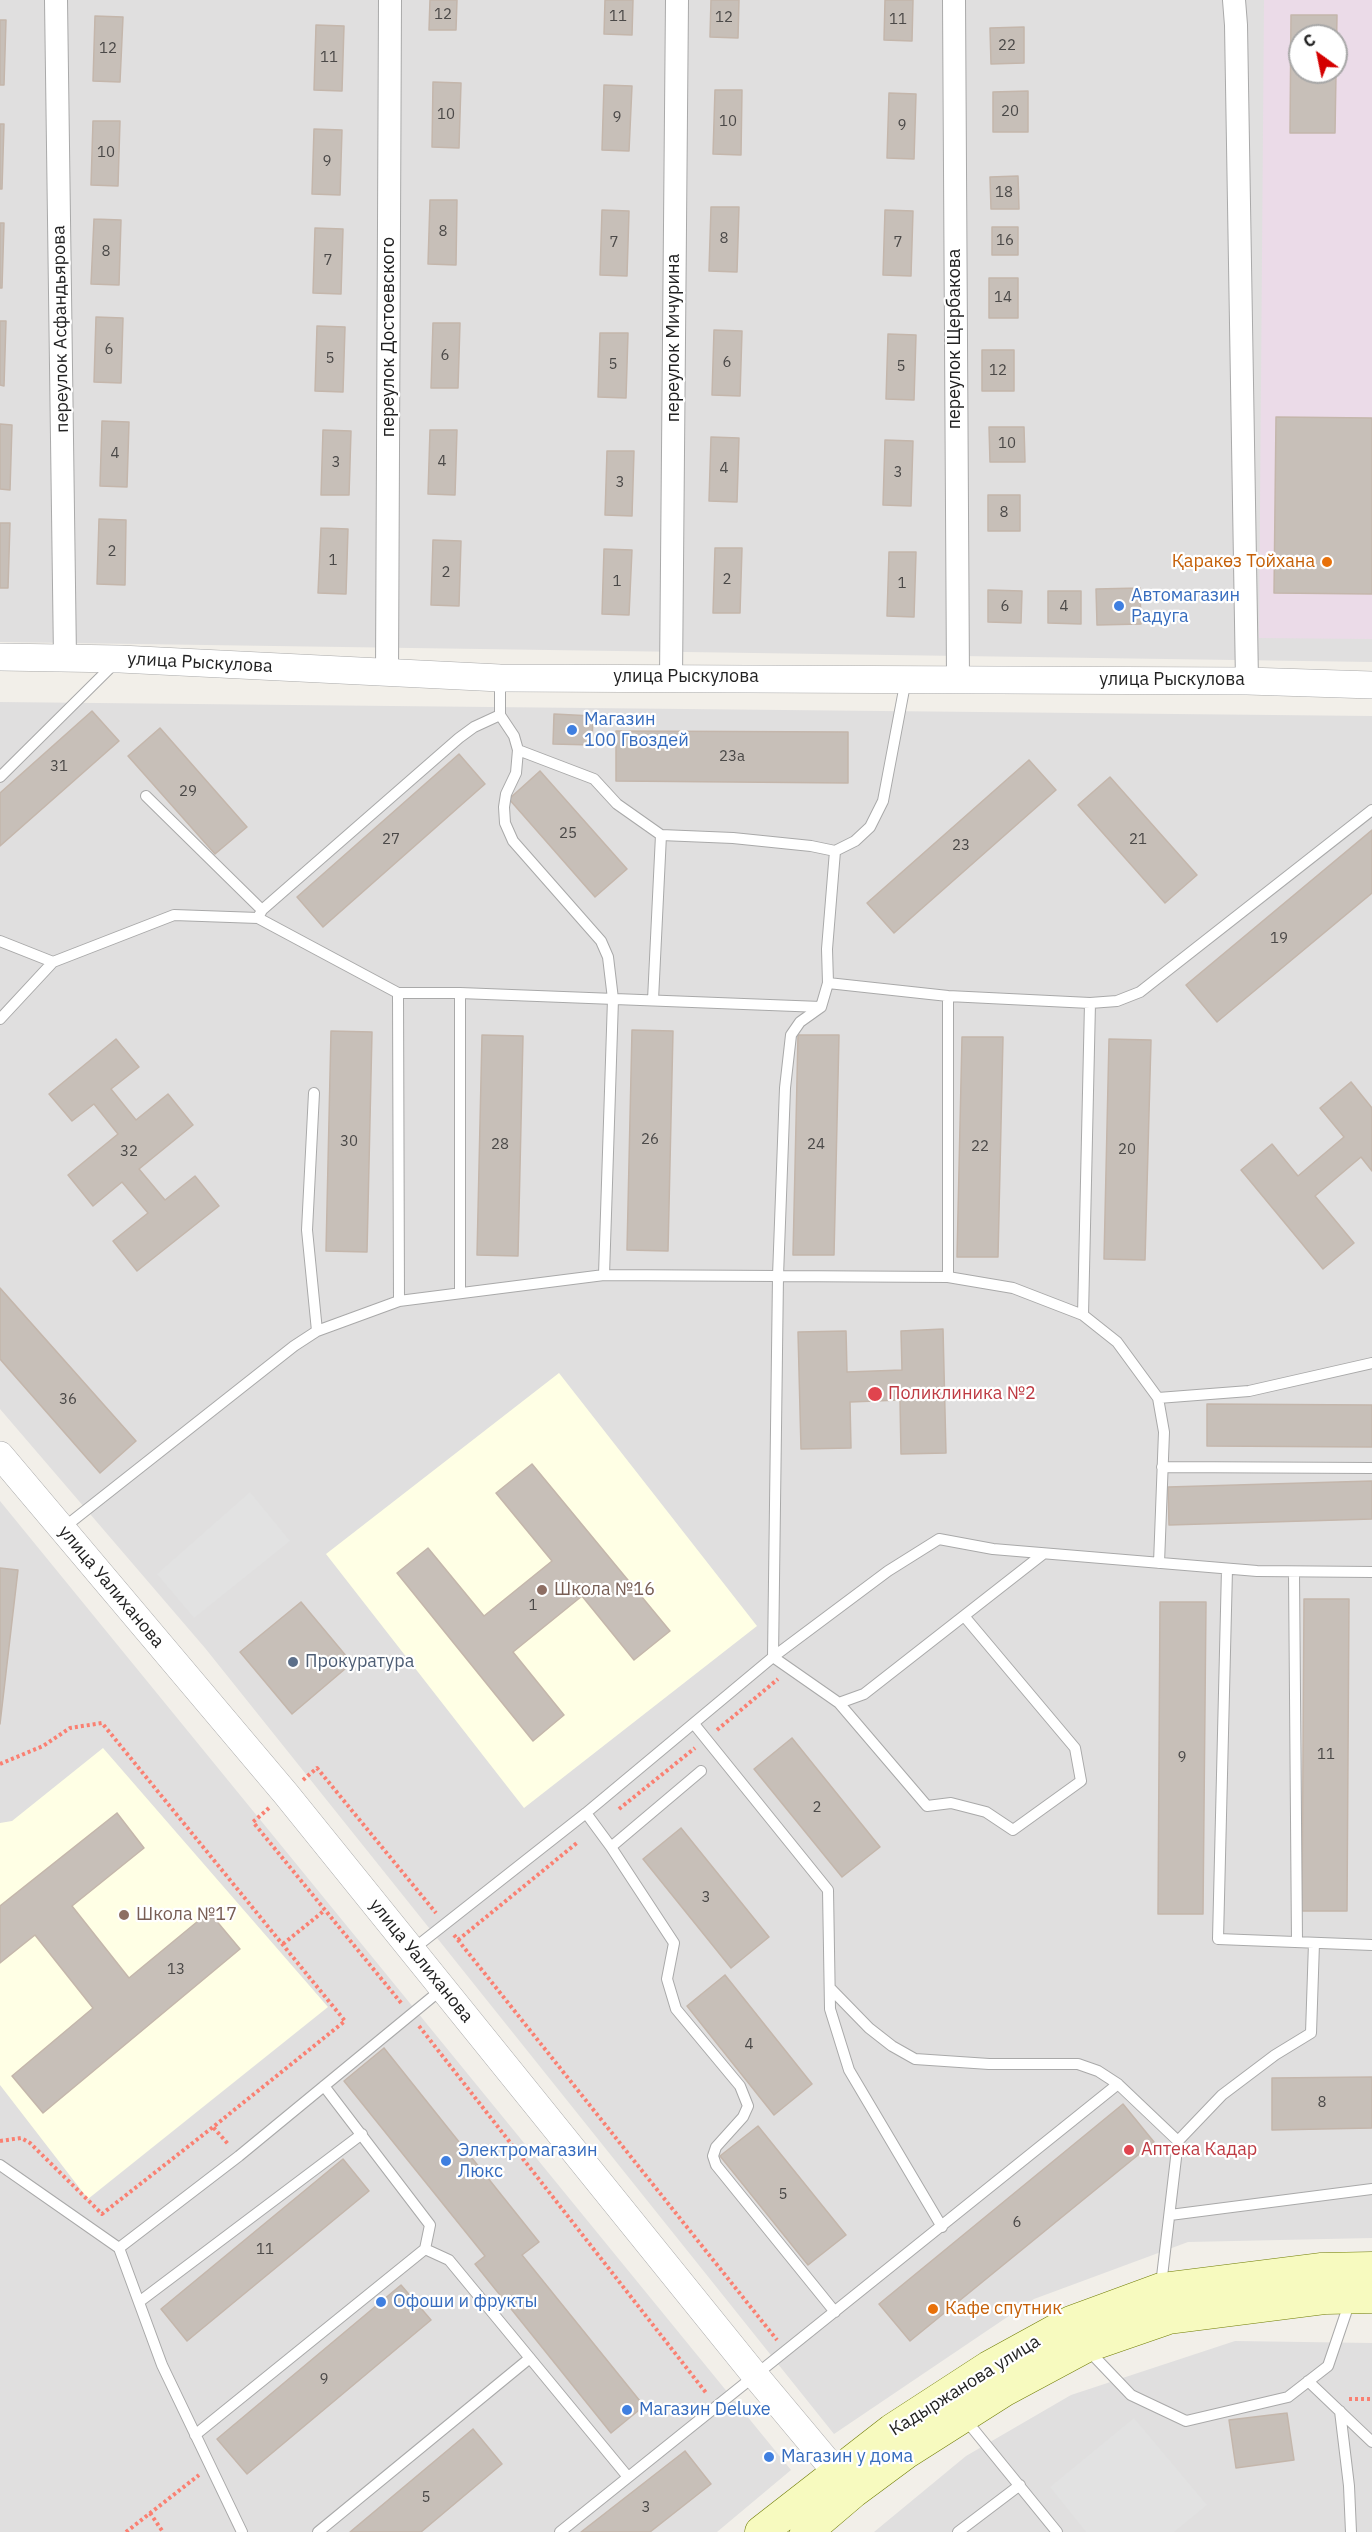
<!DOCTYPE html>
<meta charset="utf-8">
<style>
body{margin:0}
#map{position:relative;width:1372px;height:2532px;overflow:hidden;background:#f2efe9;font-family:"IBM Plex Sans",sans-serif}
canvas{display:block}
.north{position:absolute;left:1288px;top:24px;width:60px;height:60px;box-sizing:border-box;background:#fff;border:2px solid #a7a7a7;border-radius:50%;rotate:327deg;font-size:16px;font-weight:700;line-height:24px;text-align:center;color:#222}
.north::after{content:'';display:block;margin:auto;width:21px;height:27px;background:#d40000;clip-path:polygon(50% 0,100% 100%,50% 72%,0 100%)}
</style>
<div id="map">
<canvas width="1372" height="2532"></canvas>
<div class="north">С</div>
</div>
<script>
const ctx = document.querySelector('canvas').getContext('2d');
ctx.lineJoin = 'round';
function fillPath(path, color) {
  ctx.fillStyle = color;
  ctx.fill(path, 'evenodd');
}
function poly(rows) {
  const path = new Path2D();
  for (const r of rows) {
    path.moveTo(r[0], r[1]);
    for (let i = 2; i < r.length; i += 2) path.lineTo(r[i], r[i + 1]);
  }
  return path;
}
function strokePath(path, color, width, dash) {
  ctx.strokeStyle = color;
  ctx.lineWidth = width;
  ctx.lineCap = dash ? 'butt' : 'round';
  ctx.setLineDash(dash || []);
  ctx.stroke(path);
}
function write(font, color, halo, rows, align = 'center') {
  ctx.font = font + ' "IBM Plex Sans",sans-serif';
  ctx.lineWidth = 4.5;
  ctx.setLineDash([]);
  ctx.textBaseline = 'middle';
  ctx.strokeStyle = halo;
  ctx.fillStyle = color;
  for (const [text, x, y, turn = 0] of rows) {
    ctx.save();
    ctx.translate(x, y);
    ctx.rotate((+turn || 0) * Math.PI / 180);
    ctx.textAlign = isNaN(turn) ? turn : align;
    if (halo) ctx.strokeText(text, 0, 0);
    ctx.fillText(text, 0, 0);
    ctx.restore();
  }
}
const residential = poly([
 [0,0,1372,0,1372,662,0,642],
 [1300,36,1336,36,1336,72,1300,72],
 [0,702,1372,716,1372,2238,1188,2242,1034,2299,834,2434,205,1648,0,1409],
 [0,1501,791,2470,717,2532,0,2532],
 [1235,2341,1372,2343,1372,2532,874,2532,966,2456,1071,2395]
]);
const industrial = poly([
 [1264,0,1372,0,1372,639,1259,638],
 [1300,36,1336,36,1336,72,1300,72]
]);
const education = poly([
 [559,1373,757,1626,524,1808,326,1554],
 [103,1748,328,2007,88,2199,0,2085,0,1823,12,1821]
]);
const parking = poly([
 [250,1492,290,1541,194,1618,157,1574],
 [1134,2418,1207,2505,1174,2532,1086,2532,1050,2487]
]);
const building = poly([
 [430,0,457,0,456,30,429,30,430,0],
 [605,0,633,0,632,35,604,34,605,0],
 [711,0,739,0,738,38,710,37,711,0],
 [885,0,913,0,912,41,884,40,885,0],
 [1291,15,1337,15,1335,133,1290,133,1291,15],
 [1300,36,1336,36,1336,72,1300,72,1300,36],
 [95,16,123,17,120,82,93,81,95,16],
 [0,20,6,20,4,85,0,85,0,20],
 [316,25,344,26,342,91,314,90,316,25],
 [1024,27,1024,63,991,64,990,28,1024,27],
 [433,82,461,83,459,148,432,147,433,82],
 [604,85,632,86,629,151,602,150,604,85],
 [715,90,742,90,741,155,713,154,715,90],
 [1028,91,1028,132,993,132,993,92,1028,91],
 [889,93,916,94,914,159,887,158,889,93],
 [93,121,120,121,118,186,91,185,93,121],
 [0,124,4,124,2,189,0,189,0,124],
 [314,129,342,130,340,195,312,194,314,129],
 [1018,176,1019,209,991,209,990,177,1018,176],
 [430,200,457,200,456,265,428,264,430,200],
 [711,207,739,207,737,272,709,271,711,207],
 [602,210,629,211,627,276,600,275,602,210],
 [885,210,913,211,911,276,883,275,885,210],
 [94,219,121,220,119,285,91,284,94,219],
 [0,223,4,223,2,288,0,288,0,223],
 [992,227,1018,227,1018,255,992,255,992,227],
 [315,228,343,229,341,294,313,293,315,228],
 [989,278,1018,278,1018,318,989,318,989,278],
 [96,317,123,318,121,383,94,382,96,317],
 [0,321,6,321,4,386,0,385,0,321],
 [433,323,460,323,458,388,431,388,433,323],
 [317,326,345,327,343,392,315,391,317,326],
 [714,330,742,331,740,396,712,395,714,330],
 [600,333,628,333,626,398,598,397,600,333],
 [888,334,916,335,914,400,886,399,888,334],
 [982,350,1014,350,1014,391,982,391,982,350],
 [1276,417,1372,418,1372,594,1274,593,1276,417],
 [102,421,129,422,127,487,100,486,102,421],
 [0,424,12,425,10,490,0,489,0,424],
 [989,427,1024,427,1025,462,990,462,989,427],
 [323,430,351,431,349,495,321,495,323,430],
 [430,430,457,430,455,495,428,494,430,430],
 [711,437,739,438,737,502,709,501,711,437],
 [885,440,913,441,911,506,883,505,885,440],
 [607,451,634,451,632,516,605,515,607,451],
 [988,495,1020,495,1020,531,988,531,988,495],
 [99,519,126,520,125,585,97,584,99,519],
 [0,523,10,523,8,588,0,588,0,523],
 [321,528,348,529,346,594,318,593,321,528],
 [433,540,461,541,459,606,431,605,433,540],
 [715,548,742,548,740,613,713,613,715,548],
 [604,549,632,550,629,615,602,614,604,549],
 [889,552,916,552,914,617,887,616,889,552],
 [1140,588,1141,624,1097,625,1096,589,1140,588],
 [988,590,1022,591,1021,623,988,622,988,590],
 [1048,591,1081,591,1081,624,1048,623,1048,591],
 [92,711,119,741,0,846,0,793,92,711],
 [554,714,593,716,592,745,553,744,554,714],
 [160,728,247,827,215,854,128,756,160,728],
 [616,731,848,732,848,783,616,781,616,731],
 [459,754,485,784,323,927,297,897,459,754],
 [1029,760,1056,790,894,933,867,903,1029,760],
 [540,771,627,869,595,897,509,799,540,771],
 [1110,777,1197,875,1165,903,1078,805,1110,777],
 [1372,830,1372,893,1217,1022,1186,985,1372,830],
 [632,1030,673,1031,668,1251,627,1250,632,1030],
 [331,1031,372,1032,367,1252,326,1251,331,1031],
 [482,1035,523,1036,518,1256,477,1255,482,1035],
 [798,1035,839,1035,834,1255,793,1255,798,1035],
 [962,1037,1003,1037,998,1257,957,1257,962,1037],
 [116,1039,139,1067,111,1089,136,1120,168,1094,193,1125,139,1169,165,1200,195,1176,219,1206,137,1271,113,1241,148,1213,122,1182,93,1206,68,1175,118,1134,94,1104,72,1121,49,1094,116,1039],
 [1109,1039,1151,1040,1145,1260,1104,1259,1109,1039],
 [1351,1082,1372,1108,1372,1171,1361,1157,1315,1196,1354,1243,1323,1269,1241,1170,1272,1144,1298,1176,1344,1137,1320,1108,1351,1082],
 [0,1288,136,1441,100,1473,0,1359,0,1288],
 [943,1329,946,1453,901,1454,900,1400,850,1402,851,1448,801,1449,798,1332,846,1331,847,1372,902,1370,901,1331,943,1329],
 [1207,1404,1372,1405,1372,1447,1207,1446,1207,1404],
 [532,1464,670,1631,634,1660,582,1596,513,1652,564,1715,533,1741,397,1573,428,1548,484,1616,552,1561,496,1493,532,1464],
 [1372,1481,1372,1519,1169,1525,1168,1487,1372,1481],
 [0,1568,18,1570,0,1724,0,1568],
 [1304,1599,1349,1599,1347,1911,1302,1911,1304,1599],
 [301,1602,352,1663,292,1714,240,1652,301,1602],
 [1160,1602,1206,1602,1203,1914,1158,1914,1160,1602],
 [792,1738,880,1847,842,1877,754,1769,792,1738],
 [117,1813,144,1848,72,1906,129,1978,209,1912,240,1949,43,2113,12,2076,93,2008,35,1935,0,1963,0,1906,117,1813],
 [681,1828,769,1937,731,1968,643,1859,681,1828],
 [725,1975,812,2084,774,2115,687,2006,725,1975],
 [384,2048,539,2242,522,2255,644,2406,611,2433,475,2264,485,2256,344,2081,384,2048],
 [1372,2077,1372,2128,1272,2130,1272,2078,1372,2077],
 [1123,2104,1154,2142,910,2341,879,2304,1123,2104],
 [758,2126,846,2235,808,2265,720,2156,758,2126],
 [343,2159,369,2191,187,2341,161,2309,343,2159],
 [401,2285,431,2320,247,2474,217,2439,401,2285],
 [1287,2413,1294,2460,1236,2468,1229,2420,1287,2413],
 [473,2429,502,2464,421,2532,350,2532,473,2429],
 [685,2451,711,2484,650,2532,581,2532,685,2451]
]);
const path = poly([
 [717,1730,778,1679],
 [0,1764,43,1746,70,1728,102,1723,345,2021,213,2127,228,2144],
 [303,1780,317,1768,436,1913],
 [269,1808,253,1822,402,2004],
 [619,1809,695,1748],
 [454,1935,777,2340],
 [458,1940,578,1842],
 [283,1944,325,1910],
 [419,2026,707,2394],
 [0,2141,21,2138,30,2143,102,2214,213,2127],
 [1349,2399,1372,2399],
 [150,2513,163,2532],
 [126,2532,199,2475]
]);
const service = poly([
 [500,678,500,715,514,736,518,750,516,773,506,794,504,807,505,823,513,841,601,941,608,957,613,999,604,1275,948,1277,1013,1288,1083,1315,1117,1342,1158,1398,1164,1432,1159,1563],
 [518,750,594,779,617,804,661,835,733,838,811,846,835,851,855,841,870,827,883,801,906,679],
 [0,777,115,663],
 [146,796,262,910],
 [835,851,827,949,828,983,948,996,1090,1003,1117,1001,1140,992,1372,810],
 [258,918,262,910,459,738,474,727,500,715],
 [0,941,53,962],
 [828,983,821,1007,800,1022,791,1035,785,1088,778,1276,773,1657,839,1703,864,1694,1043,1554],
 [398,993,399,1301],
 [948,996,948,1277],
 [653,1000,661,835],
 [0,1019,53,962,174,915,258,918,398,993,460,993,821,1007],
 [314,1093,307,1230,317,1331],
 [460,1293,460,993],
 [1083,1315,1090,1003],
 [1158,1398,1249,1391,1372,1363],
 [1162,1467,1372,1468],
 [62,1529,294,1346,317,1331,399,1301,604,1275],
 [1227,1569,1218,1939,1372,1945],
 [1294,1572,1297,1942],
 [839,1703,927,1806,951,1803,986,1812,1013,1830,1081,1781,1075,1748,964,1616],
 [694,1724,828,1890,830,2009,849,2070,942,2227],
 [586,1813,611,1847,674,1943,667,1979,676,2009,740,2086,748,2106,743,2117,716,2147,713,2156,716,2165,835,2312],
 [611,1847,701,1771],
 [412,1950,586,1813,773,1657,888,1571,939,1539,993,1549,1257,1571,1372,1572],
 [830,1988,869,2028,892,2046,915,2059,989,2064,1078,2064,1098,2071,1118,2084,1178,2141,1161,2285],
 [1178,2141,1222,2095,1275,2055,1311,2033,1314,1943],
 [0,2165,119,2248,239,2156,442,1989],
 [1170,2215,1372,2189],
 [119,2248,162,2365,242,2532],
 [425,2249,449,2260,628,2477],
 [139,2302,362,2134],
 [1088,2350,1131,2395,1186,2421,1288,2397,1328,2366,1350,2301],
 [1308,2381,1372,2442],
 [1340,2411,1349,2486,1351,2532],
 [965,2419,1057,2532],
 [195,2435,425,2249,430,2225,324,2086],
 [318,2532,530,2358],
 [560,2532,1118,2084],
 [958,2532,1020,2485]
]);
const minor = poly([
 [56,0,65,658],
 [954,0,958,679],
 [1234,0,1236,25,1247,681],
 [387,674,390,0],
 [671,677,677,0]
]);
const tertiary = poly([
 [0,657,120,659,500,678,1247,681,1372,685],
 [0,1455,286,1794,754,2374,851,2490]
]);
const secondary = poly([
 [761,2532,892,2430,989,2367,1071,2322,1161,2289,1320,2269,1372,2268],
 [806,2532,853,2492,907,2452,1003,2391,1085,2347,1169,2318,1326,2298,1372,2297]
]);
const markers = [
 [1327,562,6,"#e8710a"],
 [1119,606,6,"#3f7fe0"],
 [572,730,6,"#3f7fe0"],
 [875,1394,8,"#e0444e"],
 [542,1590,6,"#8d6e63"],
 [293,1662,6,"#5c6f8a"],
 [124,1915,6,"#8d6e63"],
 [1129,2150,6,"#e0444e"],
 [446,2161,6,"#3f7fe0"],
 [381,2302,6,"#3f7fe0"],
 [933,2309,6,"#e8710a"],
 [627,2410,6,"#3f7fe0"],
 [769,2457,6,"#3f7fe0"]
];
const numberNames = [
 ["12",443,15],
 ["11",618,17],
 ["12",724,18],
 ["11",898,20],
 ["22",1007,46],
 ["12",108,49],
 ["11",329,58],
 ["20",1010,112],
 ["10",446,115],
 ["9",617,118],
 ["10",728,122],
 ["9",902,126],
 ["10",106,153],
 ["9",327,162],
 ["18",1004,193],
 ["8",443,232],
 ["8",724,239],
 ["16",1005,241],
 ["7",614,243],
 ["7",898,243],
 ["8",106,252],
 ["7",328,261],
 ["14",1003,298],
 ["6",109,350],
 ["6",445,356],
 ["5",330,359],
 ["6",727,363],
 ["5",613,365],
 ["5",901,367],
 ["12",998,371],
 ["10",1007,444],
 ["4",115,454],
 ["4",442,462],
 ["3",336,463],
 ["4",724,469],
 ["3",898,473],
 ["3",620,483],
 ["8",1004,513],
 ["2",112,552],
 ["1",333,561],
 ["2",446,573],
 ["2",727,580],
 ["1",617,582],
 ["1",902,584],
 ["6",1005,607],
 ["4",1064,607],
 ["23а",732,757],
 ["31",59,767],
 ["29",188,792],
 ["25",568,834],
 ["27",391,840],
 ["21",1138,840],
 ["23",961,846],
 ["19",1279,939],
 ["26",650,1140],
 ["30",349,1142],
 ["28",500,1145],
 ["24",816,1145],
 ["22",980,1147],
 ["20",1127,1150],
 ["32",129,1152],
 ["36",68,1400],
 ["1",533,1606],
 ["11",1326,1755],
 ["9",1182,1758],
 ["2",817,1808],
 ["3",706,1898],
 ["13",176,1970],
 ["4",749,2045],
 ["8",1322,2103],
 ["5",783,2195],
 ["6",1017,2223],
 ["11",265,2250],
 ["9",324,2380],
 ["5",426,2498],
 ["3",646,2508]
];
const streetNames = [
 ["переулок Асфандьярова",61,329,-91],
 ["переулок Достоевского",389,337,-90],
 ["переулок Мичурина",674,338,-90],
 ["переулок Щербакова",955,339,-90],
 ["улица Рыскулова",200,663,3],
 ["улица Рыскулова",686,677],
 ["улица Рыскулова",1172,680],
 ["улица Уалиханова",111,1587,50],
 ["улица Уалиханова",421,1961,51],
 ["Кадыржанова улица",965,2386,-32]
];
const foodNames = [
 ["Қаракөз Тойхана",1315,562],
 ["Кафе спутник",945,2309,"left"]
];
const shopNames = [
 ["Автомагазин",1131,596],
 ["Радуга",1131,617],
 ["Магазин",584,720],
 ["100 Гвоздей",584,741],
 ["Электромагазин",458,2151],
 ["Люкс",458,2172],
 ["Офоши и фрукты",393,2302],
 ["Магазин Deluxe",639,2410],
 ["Магазин у дома",781,2457]
];
const healthNames = [
 ["Поликлиника №2",888,1394],
 ["Аптека Кадар",1141,2150]
];
const educationNames = [
 ["Школа №16",554,1590],
 ["Школа №17",136,1915]
];
const serviceNames = [
 ["Прокуратура",305,1662]
];
fillPath(residential, '#e0dfdf');
fillPath(industrial, '#ebdbe8');
fillPath(education, '#ffffe5');
fillPath(parking, '#e2e2e2');
fillPath(building, '#c7bfb8');
strokePath(building, '#c4b6ab', 1.5);
strokePath(service, '#a9a9a9', 12);
strokePath(minor, '#a9a9a9', 24);
strokePath(tertiary, '#a9a9a9', 28);
strokePath(secondary, '#707d05', 33);
strokePath(path, '#fa8072', 4, [3, 3]);
strokePath(service, '#fff', 10);
strokePath(minor, '#fff', 22);
strokePath(tertiary, '#fff', 27);
strokePath(secondary, '#f7fabf', 32);
for (const [x, y, r, color] of markers) {
  const dot = new Path2D();
  dot.arc(x, y, r, 0, 2 * Math.PI);
  ctx.fillStyle = color;
  ctx.fill(dot);
  strokePath(dot, '#fff', 2);
}
write('15px', '#4b4948', null, numberNames);
write('18px', '#222', '#fff', streetNames);
write('18px', '#c56008', '#fff', foodNames, 'right');
write('18px', '#366cbe', '#fff', shopNames, 'left');
write('18px', '#be3a42', '#fff', healthNames, 'left');
write('18px', '#785e54', '#fff', educationNames, 'left');
write('18px', '#4e5e75', '#fff', serviceNames, 'left');
</script>
